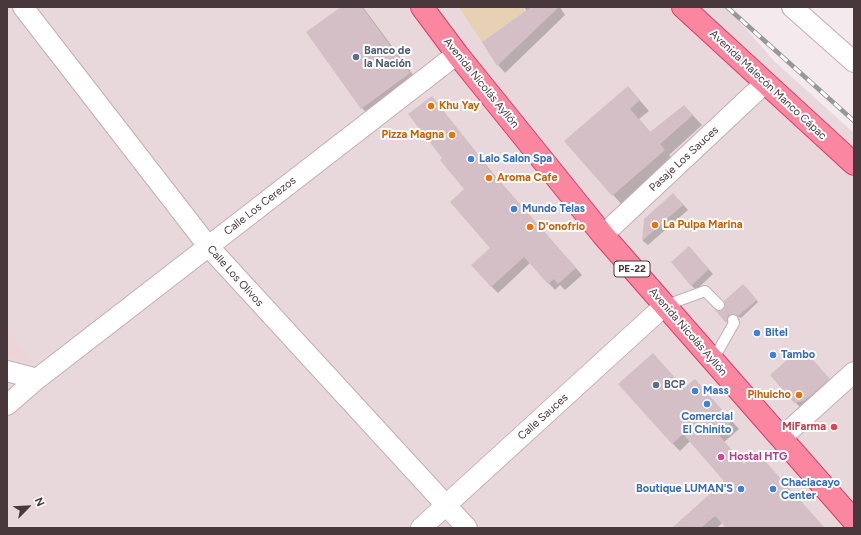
<!DOCTYPE html>
<meta charset="utf-8">
<style>
body{margin:0}
#map{position:relative;width:861px;height:535px;overflow:hidden;background:#f4e9ec;font-family:Figtree,sans-serif}
canvas{display:block}
.frame{position:absolute;inset:0;border:8px solid #48383c;pointer-events:none}
.north{position:absolute;left:8px;top:487px;width:40px;height:40px;-webkit-text-stroke:3px #fff;paint-order:stroke;rotate:66deg;font-size:11px;font-weight:700;line-height:16px;text-align:center;color:#48383c}
.north::after{content:'';display:block;margin:auto;width:14px;height:18px;background:#48383c;clip-path:polygon(50% 0,100% 100%,50% 72%,0 100%)}
</style>
<div id="map">
<canvas width="861" height="535"></canvas>
<div class="frame"></div>
<div class="north">N</div>
</div>
<script>
const ctx = document.querySelector('canvas').getContext('2d');
ctx.lineJoin = 'round';
function fillPath(path, color) {
  ctx.fillStyle = color;
  ctx.fill(path, 'evenodd');
}
function poly(rows) {
  const path = new Path2D();
  for (const r of rows) {
    path.moveTo(r[0], r[1]);
    for (let i = 2; i < r.length; i += 2) path.lineTo(r[i], r[i + 1]);
  }
  return path;
}
function strokePath(path, color, width, dash) {
  ctx.strokeStyle = color;
  ctx.lineWidth = width;
  ctx.lineCap = dash ? 'butt' : 'round';
  ctx.setLineDash(dash || []);
  ctx.stroke(path);
}
function write(font, color, halo, rows, align = 'center') {
  ctx.font = font + ' Figtree,sans-serif';
  ctx.lineWidth = 4;
  ctx.setLineDash([]);
  ctx.textBaseline = 'middle';
  ctx.strokeStyle = halo;
  ctx.fillStyle = color;
  for (const [text, x, y, turn = 0] of rows) {
    ctx.save();
    ctx.translate(x, y);
    ctx.rotate((+turn || 0) * Math.PI / 180);
    ctx.textAlign = isNaN(turn) ? turn : align;
    if (halo) ctx.strokeText(text, 0, 0);
    ctx.fillText(text, 0, 0);
    ctx.restore();
  }
}
const residential = poly([
 [7,7,727,7,774,61,854,133,854,528,7,528]
]);
const education = poly([
 [7,329,34,364,7,357]
]);
const green = poly([
 [459,7,523,7,525,11,482,42]
]);
const shadow = poly([
 [342,7,363,7,419,83,372,118,362,108],
 [524,7,560,7,565,15,505,73,498,65,527,11],
 [628,87,649,111,639,119,651,133,684,106,702,125,669,155,674,160,622,205,566,141],
 [432,97,495,176,582,275,565,290,560,285,555,290,530,263,498,293,491,286,492,248,465,189,444,158],
 [678,199,688,210,648,245,643,241,645,219],
 [693,252,713,274,696,290,691,285],
 [746,287,758,302,741,318,737,316,731,318,729,324,718,312,725,310],
 [653,354,685,389,702,388,739,429,724,442,744,465,825,528,727,528,722,523,717,528,674,528,725,482,690,441,680,451,672,443],
 [801,358,811,359,834,384,801,408,795,402]
]);
const building = poly([
 [341,7,362,7,410,73,361,109,306,32],
 [531,7,559,7,497,66,482,42],
 [628,86,640,100,630,109,650,132,684,105,693,115,660,144,665,150,612,196,564,141],
 [432,96,488,168,576,268,558,284,554,279,548,284,524,257,491,287,471,265,490,248,450,202,464,189,440,160,442,158,408,114],
 [673,193,683,205,642,241,644,219],
 [689,246,709,269,691,286,671,262],
 [743,284,757,300,738,316,734,314,728,315,726,323,715,310,720,311,723,310,725,306,724,301],
 [796,352,800,357,806,352,830,379,804,401,794,403,770,375],
 [653,353,684,388,695,379,732,421,718,434,744,464,757,452,825,528,726,528,715,516,701,528,672,528,724,481,683,434,672,444,618,384]
]);
const service = poly([
 [664,306,705,291,719,305],
 [713,360,734,323,733,320]
]);
const minor = poly([
 [23,7,208,246,467,528],
 [792,7,854,62],
 [603,235,765,83],
 [7,371,37,379],
 [7,405,37,379,457,54],
 [781,438,854,372],
 [421,528,664,306]
]);
const trunk = poly([
 [422,7,457,54,603,235,854,521],
 [683,7,854,164]
]);
const rail = poly([
 [727,7,854,121]
]);
const markers = [
 [356,57,4,"#5c6f8a"],
 [431,106,4,"#e8710a"],
 [452,135,4,"#e8710a"],
 [471,159,4,"#3f7fe0"],
 [489,178,4,"#e8710a"],
 [514,209,4,"#3f7fe0"],
 [655,225,4,"#e8710a"],
 [530,227,4,"#e8710a"],
 [757,333,4,"#3f7fe0"],
 [773,355,4,"#3f7fe0"],
 [656,385,4,"#5c6f8a"],
 [695,391,4,"#3f7fe0"],
 [799,395,4,"#e8710a"],
 [707,404,4,"#3f7fe0"],
 [834,427,4,"#e0444e"],
 [721,457,4,"#d1479c"],
 [741,489,4,"#3f7fe0"],
 [773,489,4,"#3f7fe0"]
];
const shields = [
 [632,269,36]
];
const shieldNames = [
 ["PE-22",632,269]
];
const serviceNames = [
 ["Banco de",364,51],
 ["la Nación",364,64],
 ["BCP",664,385]
];
const streetNames = [
 ["Avenida Nicolás Ayllón",481,83,51],
 ["Avenida Malecón Manco Cápac",768,85,43],
 ["Pasaje Los Sauces",684,159,-43],
 ["Calle Los Cerezos",260,206,-38],
 ["Calle Los Olivos",235,276,48],
 ["Avenida Nicolás Ayllón",688,332,49],
 ["Calle Sauces",543,417,-42]
];
const foodNames = [
 ["Khu Yay",439,106],
 ["Pizza Magna",444,135,"right"],
 ["Aroma Cafe",497,178],
 ["La Pulpa Marina",663,225],
 ["D'onofrio",538,227],
 ["Pihuicho",791,395,"right"]
];
const shopNames = [
 ["Lalo Salon Spa",479,159],
 ["Mundo Telas",522,209],
 ["Bitel",765,333],
 ["Tambo",781,355],
 ["Mass",703,391],
 ["Comercial",707,417,"center"],
 ["El Chinito",707,430,"center"],
 ["Chaclacayo",781,483],
 ["Center",781,496],
 ["Boutique LUMAN'S",733,489,"right"]
];
const healthNames = [
 ["MiFarma",826,427]
];
const hotelNames = [
 ["Hostal HTG",729,457]
];
fillPath(residential, '#e8d8db');
fillPath(education, '#edd4d8');
fillPath(green, '#e7d0b4');
fillPath(shadow, '#0003');
fillPath(building, '#d5bfc6');
strokePath(service, '#c2afb4', 12);
strokePath(minor, '#c2afb4', 22);
strokePath(trunk, '#d83f69', 24);
strokePath(service, '#fff', 10);
strokePath(minor, '#fff', 20);
strokePath(trunk, '#fa869f', 22);
strokePath(rail, '#989898', 4.5);
strokePath(rail, '#fff', 3, [9]);
for (const [x, y, r, color] of markers) {
  const dot = new Path2D();
  dot.arc(x, y, r, 0, 2 * Math.PI);
  ctx.fillStyle = color;
  ctx.fill(dot);
  strokePath(dot, '#fff', 1.5);
}
for (const [x, y, w] of shields) {
  const box = new Path2D();
  box.roundRect(x - w / 2, y - 8, w, 16, 3);
  ctx.fillStyle = '#fff';
  ctx.fill(box);
  strokePath(box, '#48383c', 1);
}
write('bold 10px', '#48383c', null, shieldNames);
write('bold 11px', '#4e5e75', '#fff', serviceNames, 'left');
write('11px', '#48383c', '#fff', streetNames);
write('bold 11px', '#c56008', '#fff', foodNames, 'left');
write('bold 11px', '#366cbe', '#fff', shopNames, 'left');
write('bold 11px', '#be3a42', '#fff', healthNames, 'right');
write('bold 11px', '#b23c85', '#fff', hotelNames, 'left');
</script>
